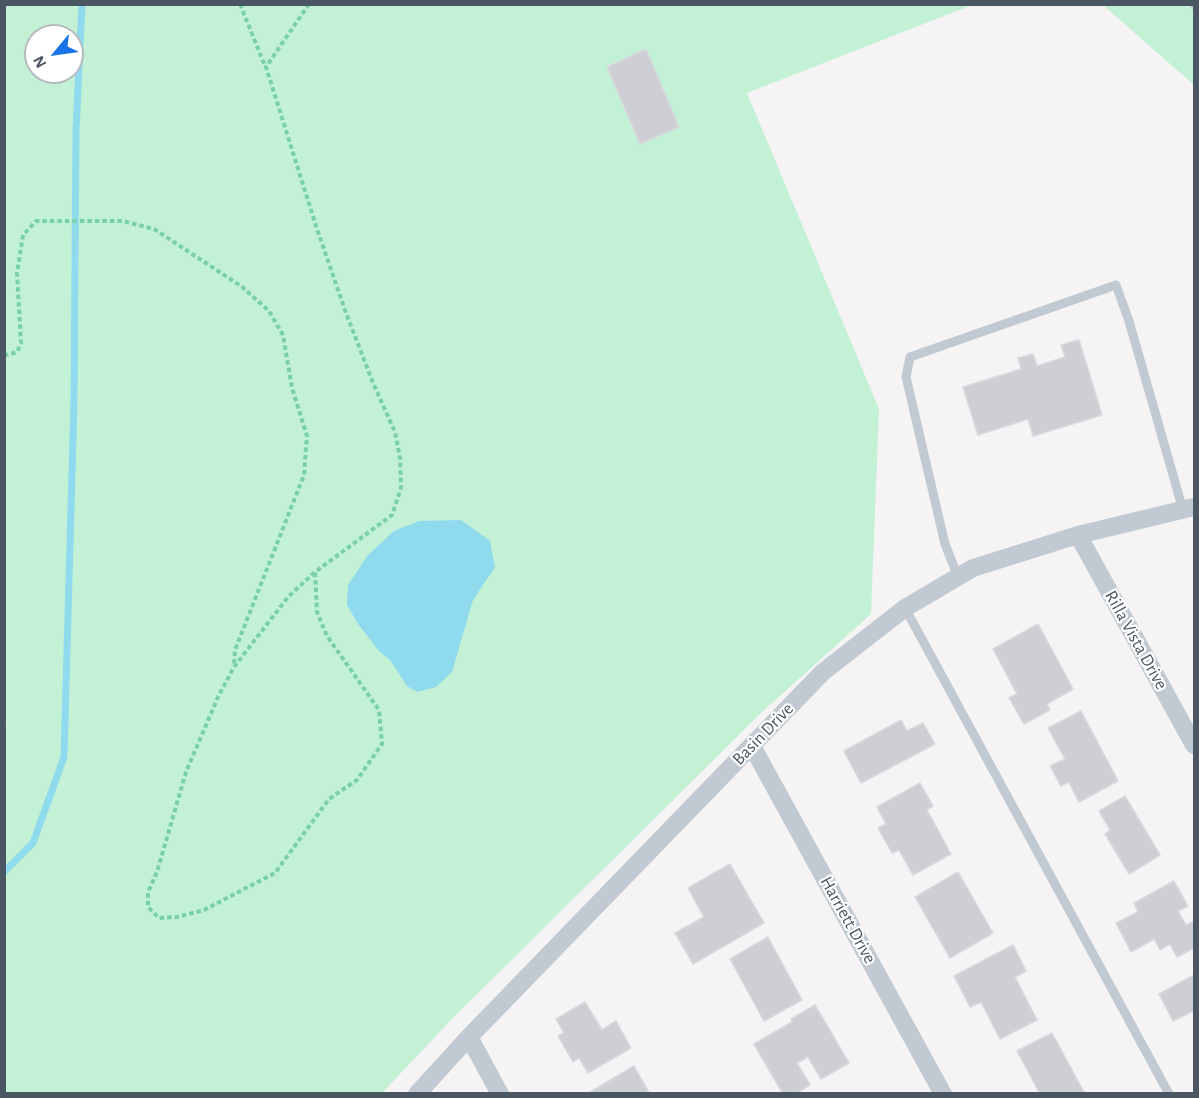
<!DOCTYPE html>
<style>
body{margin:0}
#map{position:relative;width:1199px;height:1098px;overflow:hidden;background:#f5f3f3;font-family:"Alegreya Sans",sans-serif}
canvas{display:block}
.frame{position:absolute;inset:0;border:6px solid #4a5661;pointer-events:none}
.north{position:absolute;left:24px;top:24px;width:60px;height:60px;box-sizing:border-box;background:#fff;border:2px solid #b7bbc0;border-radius:50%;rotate:241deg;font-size:16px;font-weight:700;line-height:24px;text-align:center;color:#4a5661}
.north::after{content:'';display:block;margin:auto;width:21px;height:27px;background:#1a73e8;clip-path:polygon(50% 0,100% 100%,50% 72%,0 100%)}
</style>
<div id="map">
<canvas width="1199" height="1098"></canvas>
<div class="frame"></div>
<div class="north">N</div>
</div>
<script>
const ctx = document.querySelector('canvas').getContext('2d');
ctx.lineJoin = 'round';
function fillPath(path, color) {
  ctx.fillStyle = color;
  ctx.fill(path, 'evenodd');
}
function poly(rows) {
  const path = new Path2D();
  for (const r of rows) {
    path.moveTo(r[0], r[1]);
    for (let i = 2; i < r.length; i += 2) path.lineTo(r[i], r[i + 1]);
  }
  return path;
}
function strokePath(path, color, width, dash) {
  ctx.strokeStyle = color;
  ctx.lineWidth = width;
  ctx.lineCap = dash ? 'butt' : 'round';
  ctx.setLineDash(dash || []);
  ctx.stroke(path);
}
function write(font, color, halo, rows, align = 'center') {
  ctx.font = font + ' "Alegreya Sans",sans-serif';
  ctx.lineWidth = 4.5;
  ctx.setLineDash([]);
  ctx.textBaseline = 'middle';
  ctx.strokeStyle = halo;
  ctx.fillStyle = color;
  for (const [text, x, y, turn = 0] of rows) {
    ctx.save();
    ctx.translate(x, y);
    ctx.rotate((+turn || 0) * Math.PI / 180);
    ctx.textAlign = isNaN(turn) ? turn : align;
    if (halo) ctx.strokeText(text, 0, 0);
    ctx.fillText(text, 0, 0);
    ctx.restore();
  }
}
const green = poly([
 [5,5,972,5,747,93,879,409,871,614,761,713,452,1019,382,1093,5,1094,4,744,7,721,4,714],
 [36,36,72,36,72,72,36,72],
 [1103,5,1194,5,1194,85]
]);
const water = poly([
 [461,520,490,541,495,567,473,600,452,672,436,687,417,692,407,686,390,660,379,651,358,624,347,605,348,585,368,555,394,531,419,521]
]);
const stream = poly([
 [4,872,33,843,64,757,74,403,76,130,82,4]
]);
const building = poly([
 [646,49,679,127,640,144,607,67,646,49],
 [1079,340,1102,415,1033,436,1028,419,978,435,963,387,1021,369,1018,358,1033,354,1037,366,1065,357,1061,345,1079,340],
 [1038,624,1073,689,1047,704,1050,710,1024,724,1009,698,1017,694,993,649,1038,624],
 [1081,711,1118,781,1079,802,1069,782,1061,786,1050,766,1065,759,1048,728,1081,711],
 [901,720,907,731,923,723,935,744,861,783,844,751,901,720],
 [920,783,933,806,927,810,951,854,913,875,899,850,892,853,878,828,886,824,877,807,920,783],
 [1125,796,1160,855,1129,874,1105,834,1110,830,1099,811,1125,796],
 [730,864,764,923,693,964,675,933,704,917,688,888,730,864],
 [958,872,993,933,950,958,915,897,958,872],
 [1174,881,1188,906,1178,911,1186,925,1194,921,1194,948,1177,957,1170,944,1160,950,1154,939,1131,952,1116,923,1138,912,1134,903,1174,881],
 [768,937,802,1000,764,1021,730,959,768,937],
 [1013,945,1026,971,1015,977,1037,1020,1000,1039,981,1002,970,1007,954,976,1013,945],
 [1194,975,1194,1013,1193,1011,1173,1021,1159,994,1194,975],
 [585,1002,602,1030,616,1021,631,1048,588,1073,579,1058,573,1062,558,1036,564,1033,556,1019,585,1002],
 [815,1005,849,1063,821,1079,808,1057,797,1063,810,1085,795,1094,783,1094,754,1044,792,1022,791,1019,815,1005],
 [1052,1033,1085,1094,1040,1094,1017,1051,1052,1033],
 [634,1066,650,1094,591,1094,590,1092,634,1066]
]);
const path = poly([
 [240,4,265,66],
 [309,4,266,67,317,229,346,313,373,383,395,432,400,458,401,488,392,515,315,572,288,597,234,667,218,697,186,772,157,872,148,892,148,907,159,918,177,917,204,910,275,873,329,799,357,780,382,744,379,710,327,636,317,612,315,572],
 [4,354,7,355,17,352,21,343,17,273,23,235,36,221,123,221,154,229,241,286,269,311,283,335,292,388,307,436,304,475,235,650,234,665]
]);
const lane = poly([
 [1194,4,1194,5],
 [958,577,945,544,906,377,910,357,1116,285,1129,321,1183,510],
 [905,608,1169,1094]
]);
const street = poly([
 [1078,535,1194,745],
 [752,746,943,1094],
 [469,1037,500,1094],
 [417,1094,469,1037,823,672,905,608,973,568,1078,535,1194,507]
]);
const streetNames = [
 ["Rilla Vista Drive",1136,640,61],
 ["Basin Drive",763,734,-46],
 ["Harriett Drive",848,920,61]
];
fillPath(green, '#c3f1d5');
fillPath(water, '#90daee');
strokePath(stream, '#90daee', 7);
fillPath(building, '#cdcfd5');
strokePath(building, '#d7d9de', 1.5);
strokePath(path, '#7ad0a6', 4, [4.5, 3]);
strokePath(lane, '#c1cad2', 9);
strokePath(street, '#c1cad2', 18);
write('18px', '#4a5661', '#fff', streetNames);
</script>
